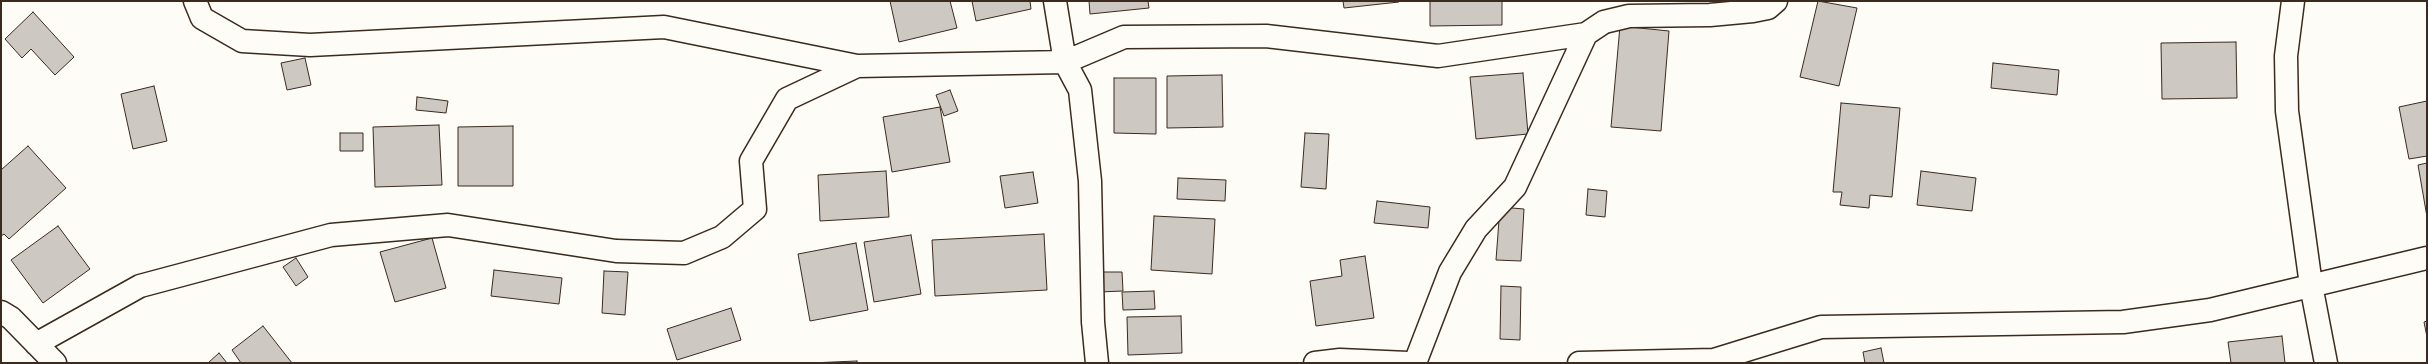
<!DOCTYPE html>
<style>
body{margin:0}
#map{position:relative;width:2428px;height:364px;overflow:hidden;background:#fdfcf7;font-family:"Gochi Hand",sans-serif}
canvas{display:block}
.frame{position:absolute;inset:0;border:2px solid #3b2a1e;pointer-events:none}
</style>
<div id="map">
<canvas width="2428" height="364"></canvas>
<div class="frame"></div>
</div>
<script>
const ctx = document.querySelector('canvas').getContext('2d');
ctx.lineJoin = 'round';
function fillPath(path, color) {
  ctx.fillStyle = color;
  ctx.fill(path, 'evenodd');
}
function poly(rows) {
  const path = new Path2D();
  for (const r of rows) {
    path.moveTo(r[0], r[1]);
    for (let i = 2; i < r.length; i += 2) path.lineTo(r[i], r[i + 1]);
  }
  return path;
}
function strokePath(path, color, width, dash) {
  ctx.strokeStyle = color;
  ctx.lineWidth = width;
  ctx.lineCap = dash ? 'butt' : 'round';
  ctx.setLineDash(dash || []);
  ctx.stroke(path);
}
const building = poly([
 [890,1,950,1,957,28,899,42,890,1],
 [972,1,1030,1,1031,9,976,21,972,1],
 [1089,1,1148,1,1149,8,1090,14,1089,1],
 [1343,1,1399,1,1399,2,1344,8,1343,1],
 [1430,1,1502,1,1502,25,1430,26,1430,1],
 [1818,1,1857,8,1839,86,1800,77,1818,1],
 [33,12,74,57,55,75,31,49,22,58,5,39,33,12],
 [1620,26,1669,31,1661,131,1611,127,1620,26],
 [2236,42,2237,98,2162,99,2161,43,2236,42],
 [305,58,311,85,287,90,281,63,305,58],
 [1993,63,2059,70,2057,95,1991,88,1993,63],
 [1523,73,1528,134,1476,139,1470,77,1523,73],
 [1222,75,1223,127,1167,128,1167,76,1222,75],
 [1114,78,1156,78,1156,134,1114,133,1114,78],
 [154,86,167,141,133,149,121,94,154,86],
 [950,90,958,111,944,116,936,95,950,90],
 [417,97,448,101,446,113,416,110,417,97],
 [2427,101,2427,156,2409,159,2399,107,2427,101],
 [1841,103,1900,108,1892,197,1870,195,1869,208,1840,205,1842,192,1833,192,1841,103],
 [940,107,950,162,892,172,883,117,940,107],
 [439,125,442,185,375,187,373,127,439,125],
 [513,126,513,186,458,186,458,127,513,126],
 [340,133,363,133,363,151,340,151,340,133],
 [1305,133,1329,134,1326,189,1301,187,1305,133],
 [28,146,66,188,9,239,4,234,1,236,1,170,28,146],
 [2427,163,2427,217,2418,165,2427,163],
 [886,171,889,217,820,221,818,175,886,171],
 [1921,171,1976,178,1972,211,1917,205,1921,171],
 [1033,172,1038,203,1005,208,1000,176,1033,172],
 [1178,178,1226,180,1225,201,1177,199,1178,178],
 [1588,189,1607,191,1605,217,1586,215,1588,189],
 [1377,201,1430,207,1428,228,1374,223,1377,201],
 [1500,207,1524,209,1521,261,1496,260,1500,207],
 [1154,216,1215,219,1212,274,1151,270,1154,216],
 [58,226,90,269,43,303,11,260,58,226],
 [1044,234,1047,290,935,296,932,240,1044,234],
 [911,235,921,294,874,302,864,242,911,235],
 [432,238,446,288,395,302,380,252,432,238],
 [856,243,868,310,810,321,798,254,856,243],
 [1365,256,1374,318,1316,326,1310,281,1342,276,1340,260,1365,256],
 [296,258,308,277,296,286,283,267,296,258],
 [494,270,562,278,559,304,491,296,494,270],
 [604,271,628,272,625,315,602,313,604,271],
 [1099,272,1122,272,1123,291,1099,292,1099,272],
 [1501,286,1521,287,1520,340,1500,339,1501,286],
 [1154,291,1155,309,1123,310,1122,292,1154,291],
 [731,308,741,340,677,360,667,329,731,308],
 [1181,316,1182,353,1128,355,1127,317,1181,316],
 [2427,321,2427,337,2424,322,2427,321],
 [263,326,292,363,241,363,232,350,263,326],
 [2282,336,2285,363,2231,363,2228,342,2282,336],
 [1881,348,1884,363,1865,363,1863,352,1881,348],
 [219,353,227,363,208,363,219,353],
 [857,361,857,363,810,363,857,361]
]);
const street = poly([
 [195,1,202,18,242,41,310,45,664,27,857,66,1065,62,1124,37,1266,36,1438,56,1586,34],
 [1055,1,1065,62,1080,90,1090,181,1093,322,1097,363],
 [2293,1,2286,56,2287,111,2311,285,2326,363],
 [1,312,11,318,55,363],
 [36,344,140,286,331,235,448,225,616,251,684,253,722,237,755,209,751,161,787,99,857,66],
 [1315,363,1340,360,1408,363],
 [1415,363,1450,272,1476,229,1515,187,1586,34,1604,22,1629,16,1710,15,1753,11,1768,8,1776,1],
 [1579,363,1714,360,1821,327,2123,322,2210,310,2427,258]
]);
fillPath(building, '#cdc8c2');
strokePath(building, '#3b2a1e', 1);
strokePath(street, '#3b2a1e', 25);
strokePath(street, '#fdfcf7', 22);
</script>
